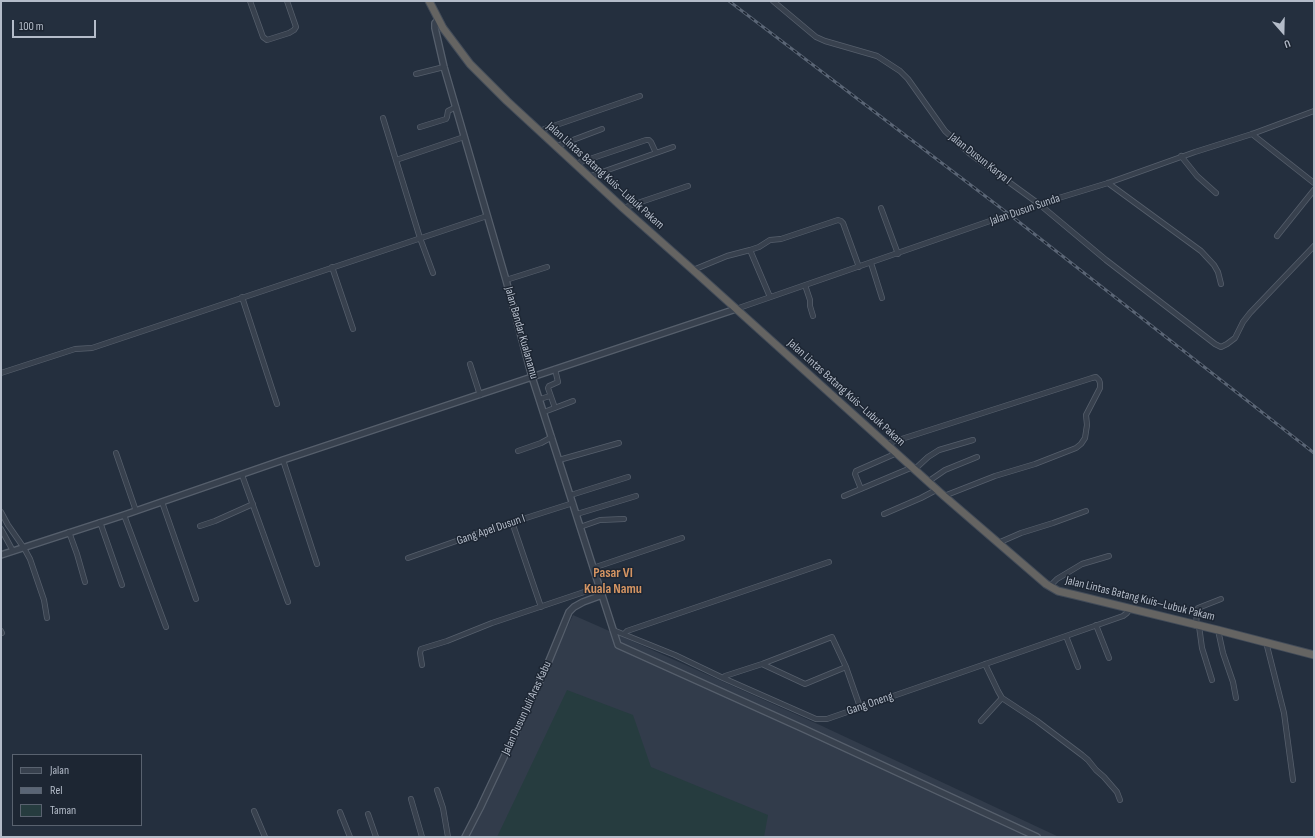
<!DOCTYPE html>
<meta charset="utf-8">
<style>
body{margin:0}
#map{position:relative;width:1315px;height:838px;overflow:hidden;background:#242f3e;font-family:"Sofia Sans Condensed",sans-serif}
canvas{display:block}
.frame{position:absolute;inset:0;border:2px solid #b4bcc9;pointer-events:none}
.legend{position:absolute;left:12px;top:754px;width:130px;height:72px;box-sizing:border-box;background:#1d2633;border:1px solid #59626f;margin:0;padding:5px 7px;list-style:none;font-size:12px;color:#b4bcc9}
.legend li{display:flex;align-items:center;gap:8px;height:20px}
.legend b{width:20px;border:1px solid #59626f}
.north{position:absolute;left:1263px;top:12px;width:40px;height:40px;-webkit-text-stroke:3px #1d2633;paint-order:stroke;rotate:160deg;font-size:11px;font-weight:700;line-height:16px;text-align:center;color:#b4bcc9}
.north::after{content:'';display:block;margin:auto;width:14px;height:18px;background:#b4bcc9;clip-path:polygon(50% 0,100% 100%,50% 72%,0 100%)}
.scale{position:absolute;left:12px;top:20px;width:84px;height:18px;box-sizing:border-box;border:2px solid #b4bcc9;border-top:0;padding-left:5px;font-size:12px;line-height:14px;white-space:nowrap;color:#b4bcc9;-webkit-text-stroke:3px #1d2633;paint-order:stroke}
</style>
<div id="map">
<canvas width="1315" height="838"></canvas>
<div class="frame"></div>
<ul class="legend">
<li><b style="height:5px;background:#38414e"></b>Jalan</li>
<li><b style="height:5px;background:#5a6575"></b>Rel</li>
<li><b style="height:11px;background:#263c3f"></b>Taman</li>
</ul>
<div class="north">U</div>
<div class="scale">100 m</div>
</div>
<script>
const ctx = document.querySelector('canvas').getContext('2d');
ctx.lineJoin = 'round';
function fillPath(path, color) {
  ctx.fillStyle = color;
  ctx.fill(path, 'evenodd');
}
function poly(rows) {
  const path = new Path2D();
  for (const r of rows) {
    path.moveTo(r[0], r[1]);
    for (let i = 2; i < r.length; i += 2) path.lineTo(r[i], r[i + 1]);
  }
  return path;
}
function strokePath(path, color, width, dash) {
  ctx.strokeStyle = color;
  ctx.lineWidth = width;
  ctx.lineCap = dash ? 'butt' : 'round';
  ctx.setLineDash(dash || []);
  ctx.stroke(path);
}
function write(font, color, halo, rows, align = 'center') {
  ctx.font = font + ' "Sofia Sans Condensed",sans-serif';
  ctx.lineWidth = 3;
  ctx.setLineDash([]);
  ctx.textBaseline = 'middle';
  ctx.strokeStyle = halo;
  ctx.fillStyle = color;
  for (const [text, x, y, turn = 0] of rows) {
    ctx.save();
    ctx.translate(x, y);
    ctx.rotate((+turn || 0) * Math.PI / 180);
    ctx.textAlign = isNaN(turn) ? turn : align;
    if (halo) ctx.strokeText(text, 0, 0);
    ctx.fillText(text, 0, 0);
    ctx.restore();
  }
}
const airport = poly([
 [573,615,623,637,822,726,1059,837,469,837]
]);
const green = poly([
 [567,690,633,715,651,767,768,815,764,837,497,837]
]);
const minor = poly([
 [250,1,263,37,267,40,289,33,294,30,296,27,287,1],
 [773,1,816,37,825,41,877,56,900,71,908,79,945,131,969,153,1039,204,1106,260,1215,344,1221,347,1227,344,1235,338,1243,322,1250,313,1314,246],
 [416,74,444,67],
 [383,118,420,238,433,273],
 [420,127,446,119,447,117,448,111,456,107],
 [539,131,640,96],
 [1252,134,1314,183],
 [557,146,602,129],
 [1181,156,1197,176,1216,193],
 [396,160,464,137],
 [575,164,646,140,649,140,651,142,656,153],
 [588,177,673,147],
 [1108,183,1201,251,1214,265,1218,272,1221,284],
 [623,208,688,186],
 [881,208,898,254],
 [1277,236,1314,190],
 [750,250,770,297],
 [871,263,882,298],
 [332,267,353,329],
 [693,270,727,256,750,250,759,247,770,240,781,239,838,220,841,221,843,223,859,267],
 [506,280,547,267],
 [805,285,810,300,810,306,813,316],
 [242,297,277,404],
 [736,309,1039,204,1108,183,1195,152,1252,134,1314,111],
 [470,364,480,395],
 [1,373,75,349,92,348,487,216],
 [540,399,550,396],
 [555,408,548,388,549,386,558,382,555,369],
 [544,412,573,401],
 [886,444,1092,378,1096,377,1099,380,1100,383,1100,388,1086,415,1087,425,1085,438,1081,444,1076,448,1035,464,995,476,944,496],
 [518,451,541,443,552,437],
 [116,453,136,511],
 [283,460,317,564],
 [559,460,619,443],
 [915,469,928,457,939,450,973,440],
 [242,475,288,602],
 [929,481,945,470,977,457],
 [861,489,855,474,856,471,897,453],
 [571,495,628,477],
 [844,496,913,467],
 [162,502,196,599],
 [1,512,8,525,24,548,30,559,44,600,47,618],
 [577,514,636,496],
 [884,514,921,498,938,489],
 [124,515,166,627],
 [100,522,122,585],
 [512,522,541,607],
 [200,526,215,521,253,504],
 [580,527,600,520,624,519],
 [1,529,13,551],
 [69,532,77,554,85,582],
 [998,543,1021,533,1053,523,1086,511],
 [408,558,479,533,573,503],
 [593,568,682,538],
 [1050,586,1057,579,1082,564,1109,556],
 [1096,625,1109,658],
 [1196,626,1197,611,1198,608,1221,599],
 [1199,626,1202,648,1212,680],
 [613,630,675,655,723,678,816,719,827,719,1066,636,1123,616,1127,613,1130,609],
 [1218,630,1223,653,1233,682,1236,698],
 [1,631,2,633],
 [624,634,627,631,829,562],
 [1066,636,1078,667],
 [1266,642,1284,713,1293,780],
 [762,664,805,684,846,667],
 [985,664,998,691,1002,698,1037,721,1082,755,1088,760,1096,770,1104,777,1117,792,1120,800],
 [422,665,420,653,421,649,447,641,492,623,599,587],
 [723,678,725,676,762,664,832,637,846,667,860,707],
 [981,721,1002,698],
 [437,790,443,808,448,837],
 [411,799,422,837],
 [254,811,265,837],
 [340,812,350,837],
 [368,814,376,837]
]);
const tertiary = poly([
 [438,20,435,23,435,28,444,67,506,280,532,377,618,645,804,729,1037,837],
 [1,555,124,515,283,460,736,309],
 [465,837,480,808,546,668,569,612,574,607,583,602,602,595]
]);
const trunk = poly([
 [429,1,443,28,470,64,507,101,623,208,693,270,944,496,1046,584,1058,591,1075,595,1218,630,1314,655]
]);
const rail = poly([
 [729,1,1010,215,1314,453]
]);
const streetNames = [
 ["Jalan Dusun Karya I",980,159,38],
 ["Jalan Lintas Batang Kuis–Lubuk Pakam",605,176,42],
 ["Jalan Dusun Sunda",1025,210,-19],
 ["Jalan Bandar Kualanamu",521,333,74],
 ["Jalan Lintas Batang Kuis–Lubuk Pakam",846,393,42],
 ["Gang Apel Dusun I",491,530,-19],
 ["Jalan Lintas Batang Kuis–Lubuk Pakam",1140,599,14],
 ["Gang Oneng",870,704,-19],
 ["Jalan Dusun Juli Aras Kabu",527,708,-65]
];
const quarterNames = [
 ["Pasar VI",613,573],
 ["Kuala Namu",613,589]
];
fillPath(airport, '#323c4b');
fillPath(green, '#263c3f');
strokePath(minor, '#565f6c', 6);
strokePath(tertiary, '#565f6c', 8);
strokePath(trunk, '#434c59', 9);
strokePath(minor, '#38414e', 4.5);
strokePath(tertiary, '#38414e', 5.5);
strokePath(trunk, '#656462', 7);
strokePath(rail, '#5a6575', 3);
strokePath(rail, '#1d2633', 1.5, [4.5]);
write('12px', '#b4bcc9', '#1d2633', streetNames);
write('bold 14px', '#d59563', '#1d2633', quarterNames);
</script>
